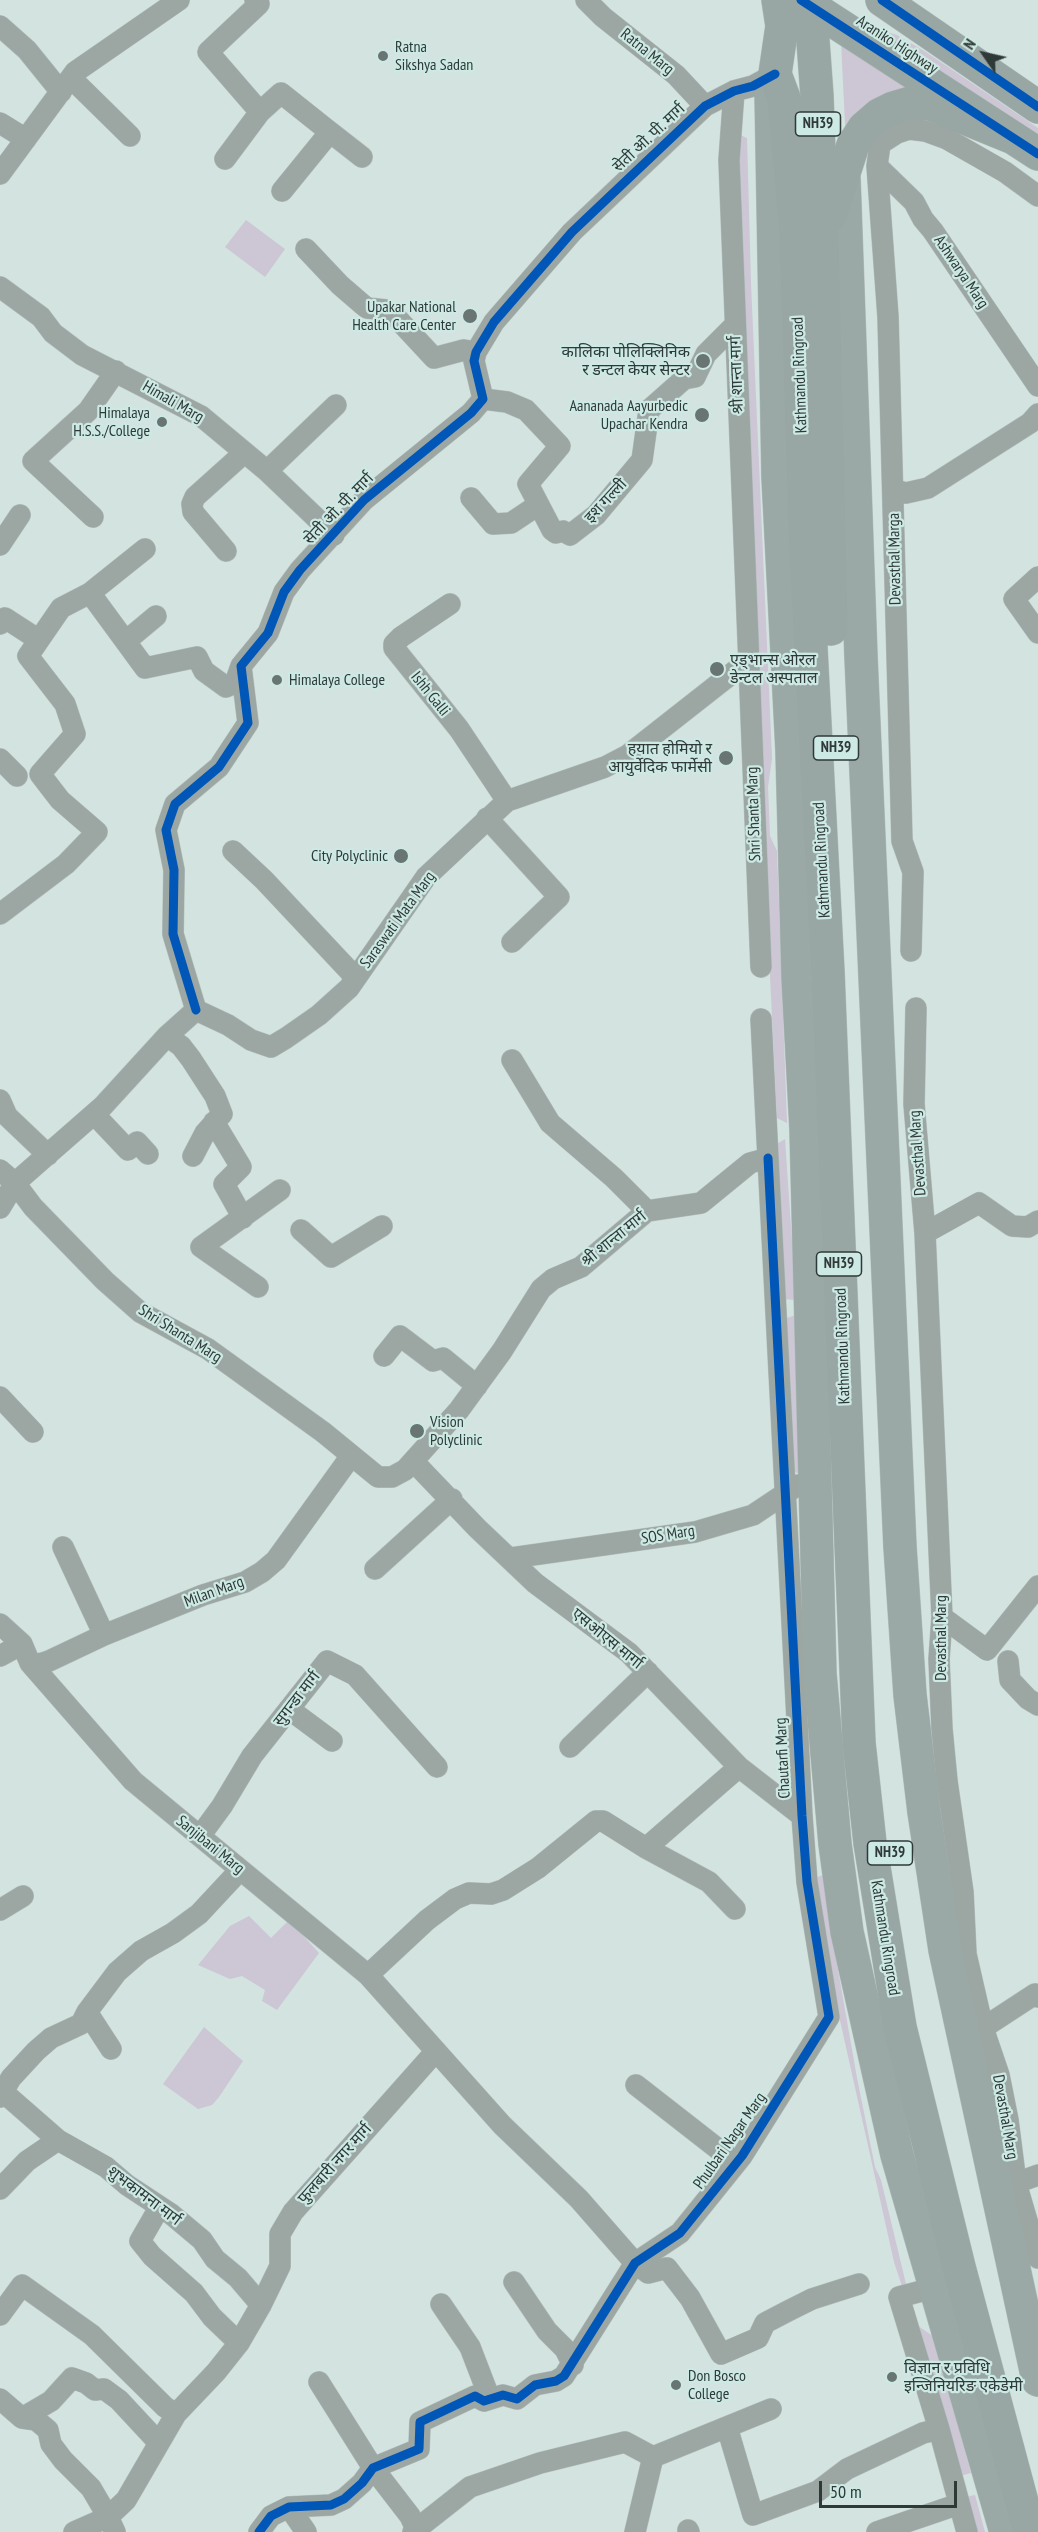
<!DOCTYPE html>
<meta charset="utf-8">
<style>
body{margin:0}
#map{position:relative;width:1038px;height:2532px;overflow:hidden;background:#d3e3e0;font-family:"PT Sans Narrow",sans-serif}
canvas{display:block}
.north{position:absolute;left:954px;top:24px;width:60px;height:60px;-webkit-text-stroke:4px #cde9e3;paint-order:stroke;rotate:304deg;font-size:16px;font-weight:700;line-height:24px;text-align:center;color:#2f3a38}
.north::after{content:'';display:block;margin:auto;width:21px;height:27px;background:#2f3a38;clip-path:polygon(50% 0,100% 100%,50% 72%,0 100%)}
.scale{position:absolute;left:819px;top:2481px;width:138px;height:27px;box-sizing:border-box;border:3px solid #2f3a38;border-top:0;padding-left:8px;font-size:18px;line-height:21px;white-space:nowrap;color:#2f3a38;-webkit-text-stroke:4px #cde9e3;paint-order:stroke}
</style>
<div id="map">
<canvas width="1038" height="2532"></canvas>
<div class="north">N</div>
<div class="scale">50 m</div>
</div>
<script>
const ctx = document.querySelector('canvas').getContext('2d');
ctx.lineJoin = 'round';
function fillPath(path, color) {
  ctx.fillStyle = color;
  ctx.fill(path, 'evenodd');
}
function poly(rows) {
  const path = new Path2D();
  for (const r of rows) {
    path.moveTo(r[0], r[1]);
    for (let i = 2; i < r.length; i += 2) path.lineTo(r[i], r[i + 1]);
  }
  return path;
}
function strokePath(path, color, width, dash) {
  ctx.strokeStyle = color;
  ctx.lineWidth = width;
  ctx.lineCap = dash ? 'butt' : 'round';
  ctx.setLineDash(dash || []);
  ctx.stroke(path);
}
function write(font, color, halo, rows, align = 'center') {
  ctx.font = font + ' "PT Sans Narrow","Noto Sans Devanagari",sans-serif';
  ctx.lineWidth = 4.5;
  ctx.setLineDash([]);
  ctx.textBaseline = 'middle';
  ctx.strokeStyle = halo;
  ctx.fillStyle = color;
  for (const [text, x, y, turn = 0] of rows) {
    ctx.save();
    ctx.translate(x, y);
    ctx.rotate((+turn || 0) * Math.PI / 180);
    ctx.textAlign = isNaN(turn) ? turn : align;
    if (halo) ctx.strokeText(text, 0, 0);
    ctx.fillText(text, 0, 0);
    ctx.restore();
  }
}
const green = poly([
 [874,28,897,35,926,52,1038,128,1038,141],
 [841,42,920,97,846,144],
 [740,135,747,138,751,284,772,758,768,787,770,836,777,851,787,1123,777,1118,763,834,738,196],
 [246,220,285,249,265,277,225,247],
 [785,1139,796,1300,783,1299,775,1145],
 [796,1315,801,1474,788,1470,784,1319],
 [825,1874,837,1964,857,2078,875,2167,881,2180,906,2284,903,2289,894,2262,833,1989,817,1881,818,1877],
 [249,1916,271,1938,289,1920,319,1953,277,2010,262,2001,265,1990,242,1976,230,1979,198,1965,230,1926],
 [204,2027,243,2061,219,2097,212,2105,198,2109,163,2084],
 [917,2325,934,2337,971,2473,960,2476],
 [975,2495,985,2532,974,2532,965,2497]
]);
const minor = poly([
 [586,0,603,17,676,75,705,106],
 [0,26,27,50,61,92],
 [71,78,130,136],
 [734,91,729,160,761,967],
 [260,112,281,93,330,132,282,191],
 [0,123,26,139],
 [330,132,362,157],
 [225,159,260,112,208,52,259,4,255,0],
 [877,166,914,202,923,219,933,231,1038,386],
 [0,174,75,72,179,0],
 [306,249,340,285,362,304,367,308,386,310,394,315,434,358,464,350,476,352],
 [0,287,41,317,53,333,82,355,201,416,267,471,334,535],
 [483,399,507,402,526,410,560,446,528,484,552,530,556,533,563,531,570,535,596,515,642,460,649,410,684,379,695,377,706,354,735,325],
 [267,471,336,405],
 [894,490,906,493,928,488,1030,423,1038,414],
 [471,498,493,524,511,523,538,505],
 [93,517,33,461,88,411,116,371],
 [0,545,20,515],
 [226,551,193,512,192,504,195,497,244,453],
 [1038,577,1014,599,1038,633],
 [90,593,145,549],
 [450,604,401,637,394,644,394,648,459,729,507,801],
 [0,624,5,618,39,640,61,608,90,593,145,668,197,657,204,671,226,687,235,683,241,666],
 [126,641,156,616],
 [0,759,17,776],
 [487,818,559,897,512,942],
 [233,851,264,880,356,978],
 [0,914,66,864,97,832,60,800,40,774,75,734,65,704,28,656,39,640],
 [911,951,913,872,902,841,888,317,877,166,880,144,897,133,909,129,925,131,947,139,1005,172,1038,196],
 [916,1008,914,1104,925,1233,942,1617,939,1659,942,1729,947,1781,963,1892,966,1954,983,2028,999,2075,1008,2120,1016,2183,1038,2258],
 [196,1010,173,934,174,870,166,830,175,804,219,767,248,723,241,666,268,633,284,592,300,570,364,500,471,413,483,399,474,361,476,352,494,322,572,232,705,106,734,91,753,86,775,74],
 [196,1010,228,1025,251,1040,271,1047,286,1038,319,1015,349,988,426,877,507,801,605,767,628,755,749,660],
 [167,1036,181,1046,191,1059,215,1096,222,1114,205,1133,193,1156],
 [512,1060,550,1123,614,1178,647,1211],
 [0,1100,7,1116,48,1155],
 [94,1114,128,1150,137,1142,148,1154],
 [214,1122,241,1167,224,1184,243,1218],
 [0,1170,15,1183,33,1207,105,1281,140,1312,208,1349,323,1432,378,1477,392,1477,405,1470,459,1410,502,1351,541,1289,553,1279,581,1267,647,1211,701,1203,750,1163,768,1158,761,1019],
 [0,1208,15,1183,103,1106,167,1036,196,1010],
 [301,1230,331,1257,382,1226],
 [925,1233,979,1203,1012,1226,1028,1227,1038,1221],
 [258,1287,201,1247,280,1190],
 [384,1356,400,1336,433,1361,443,1358,477,1386],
 [0,1397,33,1432],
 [414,1462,477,1528,535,1583,629,1653,739,1767,802,1816],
 [63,1547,104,1635],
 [511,1558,695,1532,753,1515,798,1485,816,1482],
 [375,1569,452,1499],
 [942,1617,987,1650,1038,1586],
 [0,1624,22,1644,30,1663,133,1781,368,1975,502,2125,579,2199,635,2263,648,2273,667,2268,690,2298,721,2354,758,2338,765,2323,788,2311,812,2299,859,2284],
 [0,1656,22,1644],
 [1008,1661,1010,1680,1028,1699,1038,1705],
 [30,1663,40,1664,49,1661,104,1635,203,1595,245,1582,262,1572,276,1560,351,1456],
 [289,1709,332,1741],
 [570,1747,648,1672],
 [200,1836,222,1806,252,1756,327,1661,355,1675,437,1767],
 [735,1909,709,1882,646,1848,739,1767],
 [0,1910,23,1896],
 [368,1975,427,1920,455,1899,469,1893,491,1894,503,1890,538,1868,596,1821,603,1821,646,1848],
 [87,2012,111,2049],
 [983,2028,1035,1994,1038,1997],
 [636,2085,736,2163],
 [3,2092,58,2140,106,2167,127,2185,171,2214,202,2240,215,2259,238,2278,261,2305],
 [0,2097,11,2078,36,2051,51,2038,81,2024,87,2012,117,1972,141,1951,173,1933,199,1914,240,1870],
 [1016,2183,1038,2175],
 [0,2189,27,2161,58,2140],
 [159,2208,140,2241,152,2256,194,2293,212,2317,239,2343],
 [514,2282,547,2331,565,2349,573,2365],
 [937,2287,899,2297,939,2429,967,2532],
 [441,2304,470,2347,490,2399],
 [0,2315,22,2285,92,2335,165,2407,176,2414],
 [319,2382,373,2468,410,2516,416,2529],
 [0,2399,22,2418,36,2420,48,2430,51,2444,63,2460,91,2488,108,2517,74,2532],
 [22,2418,51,2401,72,2378,86,2383,95,2390,104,2389,119,2400,159,2443],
 [727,2427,753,2515,818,2491,847,2469,923,2433,939,2429],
 [653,2457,771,2409],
 [289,2507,306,2532],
 [688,2530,689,2532],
 [115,2532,108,2517,126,2500,176,2414,216,2372,239,2343,261,2305,280,2266,280,2234,293,2212,436,2051],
 [259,2532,271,2516,289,2507,331,2505,344,2499,362,2483,373,2468,419,2449,420,2422,475,2396,484,2401,503,2395,517,2399,535,2385,556,2381,564,2376,635,2263,680,2233,742,2156,829,2017,807,1882,802,1816,768,1158],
 [413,2532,470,2487,540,2463,625,2442,653,2457],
 [635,2532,653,2457],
 [877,2532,959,2504]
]);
const primary = poly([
 [771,91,778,477,792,751,798,978,806,1129,820,1674,835,1844,847,1932,897,2155,1006,2532],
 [844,179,861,657,900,1547,910,1695,924,1812,945,1950,1038,2380]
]);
const trunk = poly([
 [778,0,782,26,775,74,784,98,796,230,806,553,828,972,859,1743,870,1843,900,2027,959,2267,1030,2532],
 [801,0,1038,154],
 [810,0,817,96,822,241,831,629],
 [882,0,1038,107],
 [830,216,853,145,864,128,879,115,893,108,910,103,930,104,1011,137]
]);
const cycleway = poly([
 [801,0,1038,154],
 [882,0,1038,107],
 [196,1010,173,934,174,870,166,830,175,804,219,767,248,723,241,666,268,633,284,592,300,570,364,500,471,413,483,399,474,361,476,352,494,322,572,232,705,106,734,91,753,86,775,74],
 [259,2532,271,2516,289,2507,331,2505,344,2499,362,2483,373,2468,419,2449,420,2422,475,2396,484,2401,503,2395,517,2399,535,2385,556,2381,564,2376,635,2263,680,2233,742,2156,829,2017,807,1882,802,1816,768,1158]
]);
const markers = [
 [383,56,6,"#687573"],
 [470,316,8,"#687573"],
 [703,361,8,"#687573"],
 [702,415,8,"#687573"],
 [162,422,6,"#687573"],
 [717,669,8,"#687573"],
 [277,680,6,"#687573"],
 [726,758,8,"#687573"],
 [401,856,8,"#687573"],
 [417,1431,8,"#687573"],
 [892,2377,6,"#687573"],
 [676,2385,6,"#687573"]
];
const shields = [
 [818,124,45],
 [836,748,45],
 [839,1264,45],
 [890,1853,45]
];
const shieldNames = [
 ["NH39",818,124],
 ["NH39",836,748],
 ["NH39",839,1264],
 ["NH39",890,1853]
];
const streetNames = [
 ["Araniko Highway",897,45,33],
 ["Ratna Marg",647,52,39],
 ["सेती ओ. पी. मार्ग",649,138,-43],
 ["Ashwarya Marg",961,272,56],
 ["श्री शान्ता मार्ग",737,375,-92],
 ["Kathmandu Ringroad",800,375,-92],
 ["Himali Marg",173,402,30],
 ["इश गल्ली",606,501,-47],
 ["सेती ओ. पी. मार्ग",339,509,-46],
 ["Devasthal Marga",895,559,-91],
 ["Ishh Galli",430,694,51],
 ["Shri Shanta Marg",754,814,-92],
 ["Kathmandu Ringroad",822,860,-93],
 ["Saraswati Mata Marg",398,920,-54],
 ["Devasthal Marg",918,1153,-94],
 ["श्री शान्ता मार्ग",614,1239,-39],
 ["Shri Shanta Marg",180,1334,32],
 ["Kathmandu Ringroad",843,1346,-92],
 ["SOS Marg",668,1535,-9],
 ["Milan Marg",214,1592,-20],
 ["Devasthal Marg",941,1638,-90],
 ["एसओएस मार्गा",607,1639,39],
 ["सुगन्डा मार्ग",297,1699,-52],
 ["Chautarfi Marg",783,1758,-93],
 ["Sanjibani Marg",210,1845,39],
 ["Kathmandu Ringroad",885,1938,81],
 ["Devasthal Marg",1005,2117,80],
 ["Phulbari Nagar Marg",730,2141,-55],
 ["फुलबारी नगर मार्ग",335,2164,-48],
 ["शुभकामना मार्ग",144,2196,37]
];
const poiNames = [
 ["Ratna",395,47],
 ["Sikshya Sadan",395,65],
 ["Upakar National",456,307,"right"],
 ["Health Care Center",456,325,"right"],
 ["कालिका पोलिक्लिनिक",690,352,"right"],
 ["र डन्टल केयर सेन्टर",690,370,"right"],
 ["Aananada Aayurbedic",688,406,"right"],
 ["Upachar Kendra",688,424,"right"],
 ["Himalaya",150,413,"right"],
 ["H.S.S./College",150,431,"right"],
 ["एड्भान्स ओरल",730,660],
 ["डेन्टल अस्पताल",730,678],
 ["Himalaya College",289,680],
 ["हयात होमियो र",712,749,"right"],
 ["आयुर्वेदिक फार्मेसी",712,767,"right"],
 ["City Polyclinic",388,856,"right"],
 ["Vision",430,1422],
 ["Polyclinic",430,1440],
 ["विज्ञान र प्रविधि",904,2368],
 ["इन्जिनियरिङ एकेडेमी",904,2386],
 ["Don Bosco",688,2376],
 ["College",688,2394]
];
fillPath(green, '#ccc6d5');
strokePath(minor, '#b4c0be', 22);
strokePath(primary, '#b4c0be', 34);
strokePath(trunk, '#b4c0be', 34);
strokePath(minor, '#9ca7a4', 21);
strokePath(primary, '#9aa9a6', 33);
strokePath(trunk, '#98a6a4', 33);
strokePath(cycleway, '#0057b8', 9);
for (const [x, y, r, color] of markers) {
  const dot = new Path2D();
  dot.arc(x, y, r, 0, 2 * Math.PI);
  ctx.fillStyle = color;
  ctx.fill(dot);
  strokePath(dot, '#cde9e3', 2);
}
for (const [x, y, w] of shields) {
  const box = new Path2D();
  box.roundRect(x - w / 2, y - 12, w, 24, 4.5);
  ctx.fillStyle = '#cde9e3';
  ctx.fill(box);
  strokePath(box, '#2f3a38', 1.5);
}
write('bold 15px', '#2f3a38', null, shieldNames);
write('16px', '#2f3a38', '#cde9e3', streetNames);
write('16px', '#2f3a38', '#cde9e3', poiNames, 'left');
</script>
